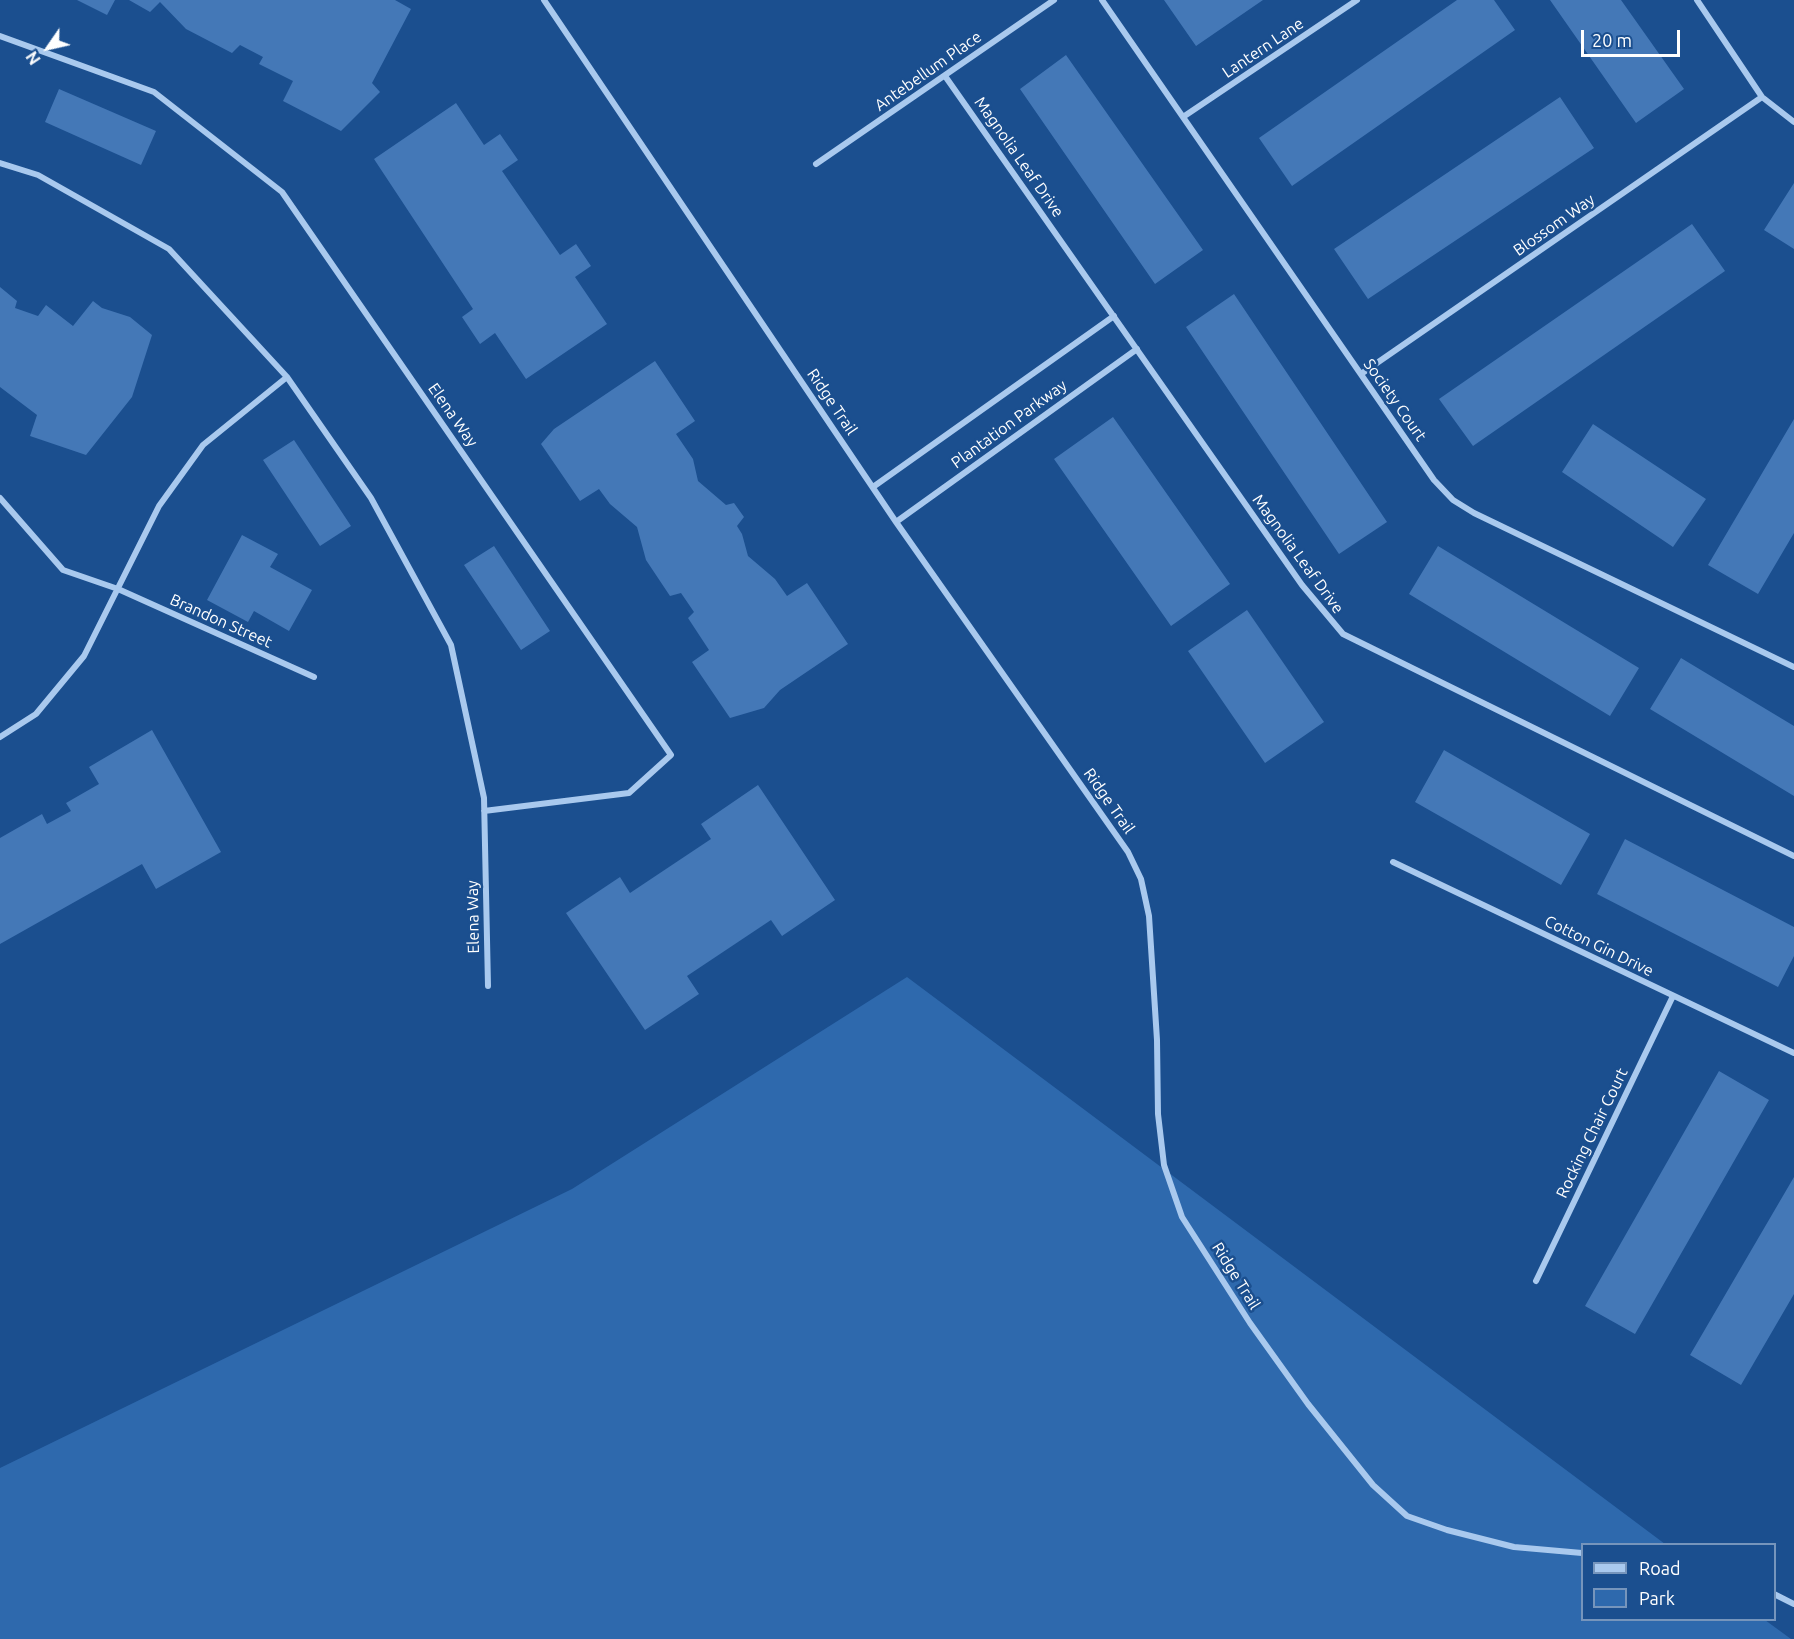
<!DOCTYPE html>
<style>
body{margin:0}
#map{position:relative;width:1794px;height:1639px;overflow:hidden;background:#1b4f8f;font-family:Ubuntu,sans-serif}
canvas{display:block}
.legend{position:absolute;left:1581px;top:1543px;width:195px;height:78px;box-sizing:border-box;background:#1b4f8f;border:2px solid #7695bc;margin:0;padding:8px 10px;list-style:none;font-size:18px;color:#fff}
.legend li{display:flex;align-items:center;gap:12px;height:30px}
.legend b{width:30px;border:2px solid #7695bc}
.north{position:absolute;left:18px;top:18px;width:60px;height:60px;-webkit-text-stroke:4px #1b4f8f;paint-order:stroke;rotate:236deg;font-size:16px;font-weight:700;line-height:24px;text-align:center;color:#fff}
.north::after{content:'';display:block;margin:auto;width:21px;height:27px;background:#fff;clip-path:polygon(50% 0,100% 100%,50% 72%,0 100%)}
.scale{position:absolute;left:1581px;top:30px;width:99px;height:27px;box-sizing:border-box;border:3px solid #fff;border-top:0;padding-left:8px;font-size:18px;line-height:21px;white-space:nowrap;color:#fff;-webkit-text-stroke:4px #1b4f8f;paint-order:stroke}
</style>
<div id="map">
<canvas width="1794" height="1639"></canvas>
<ul class="legend">
<li><b style="height:8px;background:#a9c9ee"></b>Road</li>
<li><b style="height:16px;background:#2e69ad"></b>Park</li>
</ul>
<div class="north">N</div>
<div class="scale">20 m</div>
</div>
<script>
const ctx = document.querySelector('canvas').getContext('2d');
ctx.lineJoin = 'round';
function fillPath(path, color) {
  ctx.fillStyle = color;
  ctx.fill(path, 'evenodd');
}
function poly(rows) {
  const path = new Path2D();
  for (const r of rows) {
    path.moveTo(r[0], r[1]);
    for (let i = 2; i < r.length; i += 2) path.lineTo(r[i], r[i + 1]);
  }
  return path;
}
function strokePath(path, color, width, dash) {
  ctx.strokeStyle = color;
  ctx.lineWidth = width;
  ctx.lineCap = dash ? 'butt' : 'round';
  ctx.setLineDash(dash || []);
  ctx.stroke(path);
}
function write(font, color, halo, rows, align = 'center') {
  ctx.font = font + ' Ubuntu,sans-serif';
  ctx.lineWidth = 5;
  ctx.setLineDash([]);
  ctx.textBaseline = 'middle';
  ctx.strokeStyle = halo;
  ctx.fillStyle = color;
  for (const [text, x, y, turn = 0] of rows) {
    ctx.save();
    ctx.translate(x, y);
    ctx.rotate((+turn || 0) * Math.PI / 180);
    ctx.textAlign = isNaN(turn) ? turn : align;
    if (halo) ctx.strokeText(text, 0, 0);
    ctx.fillText(text, 0, 0);
    ctx.restore();
  }
}
const green = poly([
 [907,977,1665,1544,1582,1544,1582,1620,1765,1620,1791,1639,0,1639,0,1468,572,1189]
]);
const building = poly([
 [77,0,115,0,107,15],
 [129,0,395,0,411,9,372,83,380,92,341,131,283,101,293,81,259,64,263,57,240,45,232,53,186,29,160,2,150,12],
 [1164,0,1263,0,1196,46],
 [1457,0,1494,0,1515,30,1292,186,1259,138],
 [1550,0,1621,0,1684,89,1636,123],
 [1066,55,1203,250,1155,284,1020,89],
 [59,89,156,131,141,165,45,122],
 [1560,97,1594,148,1368,299,1334,249],
 [456,103,484,145,500,134,518,160,502,171,560,255,576,244,591,266,575,277,607,324,526,379,495,333,480,344,462,317,473,309,374,159],
 [1794,183,1794,249,1764,230],
 [1692,224,1725,271,1473,446,1439,399],
 [0,287,17,301,15,308,38,316,46,305,73,326,93,301,102,308,130,317,152,335,132,397,86,455,30,436,37,415,0,387],
 [1234,294,1387,522,1339,554,1186,327],
 [655,361,695,421,676,434,693,459,698,481,726,505,734,503,744,517,737,526,742,534,748,556,775,579,787,596,807,583,848,644,780,690,764,708,730,718,692,662,709,650,688,618,694,612,681,593,670,596,646,560,637,527,610,504,599,489,580,501,541,444,554,429],
 [1113,417,1230,584,1171,626,1054,459],
 [1794,419,1794,533,1758,594,1708,565],
 [1593,424,1706,499,1673,547,1562,472],
 [294,440,351,526,320,546,263,460],
 [242,535,278,554,270,567,312,590,289,631,254,611,248,622,207,600],
 [494,546,550,631,521,650,464,565],
 [1438,546,1639,668,1610,716,1409,594],
 [1247,610,1324,722,1265,763,1188,651],
 [1681,658,1794,726,1794,796,1650,709],
 [152,730,221,852,156,889,142,864,0,944,0,838,42,814,47,824,71,811,66,803,99,784,89,767],
 [1444,750,1590,834,1561,885,1415,802],
 [758,785,835,900,782,936,771,920,687,976,699,994,645,1030,566,913,620,877,630,893,711,839,701,824],
 [1625,839,1794,927,1794,956,1778,987,1597,894],
 [1719,1071,1769,1100,1635,1334,1585,1306],
 [1794,1177,1794,1294,1741,1385,1690,1355]
]);
const minor = poly([
 [544,0,896,522,1128,852,1141,879,1149,916,1157,1040,1158,1114,1164,1165,1182,1217,1250,1323,1308,1404,1373,1485,1407,1516,1447,1530,1514,1547,1582,1553],
 [1102,0,1434,480,1453,500,1474,513,1794,667],
 [1697,0,1762,97,1794,122],
 [0,36,154,92,282,192,671,755,629,793,484,811],
 [945,76,1302,585,1343,634,1794,856],
 [1183,117,1357,0],
 [0,163,38,175,169,249,287,377,371,498,451,645,484,798,488,986],
 [816,164,1054,0],
 [1361,374,1762,97],
 [873,487,1114,316],
 [0,498,63,570,118,589,314,677],
 [896,522,1137,349],
 [0,737,36,714,84,656,159,506,203,445,287,377],
 [1393,862,1794,1053],
 [1536,1281,1673,996],
 [1774,1594,1794,1604]
]);
const streetNames = [
 ["Lantern Lane",1263,48,-34],
 ["Antebellum Place",928,71,-35],
 ["Magnolia Leaf Drive",1019,157,55],
 ["Blossom Way",1554,225,-35],
 ["Society Court",1395,400,55],
 ["Ridge Trail",832,402,56],
 ["Elena Way",453,415,55],
 ["Plantation Parkway",1009,424,-36],
 ["Magnolia Leaf Drive",1298,554,54],
 ["Brandon Street",221,621,24],
 ["Ridge Trail",1109,801,55],
 ["Elena Way",473,917,-91],
 ["Cotton Gin Drive",1599,946,26],
 ["Rocking Chair Court",1592,1133,-64],
 ["Ridge Trail",1236,1276,58]
];
fillPath(green, '#2e69ad');
fillPath(building, '#4478b7');
strokePath(minor, '#a9c9ee', 6);
write('16px', '#fff', '#1b4f8f', streetNames);
</script>
